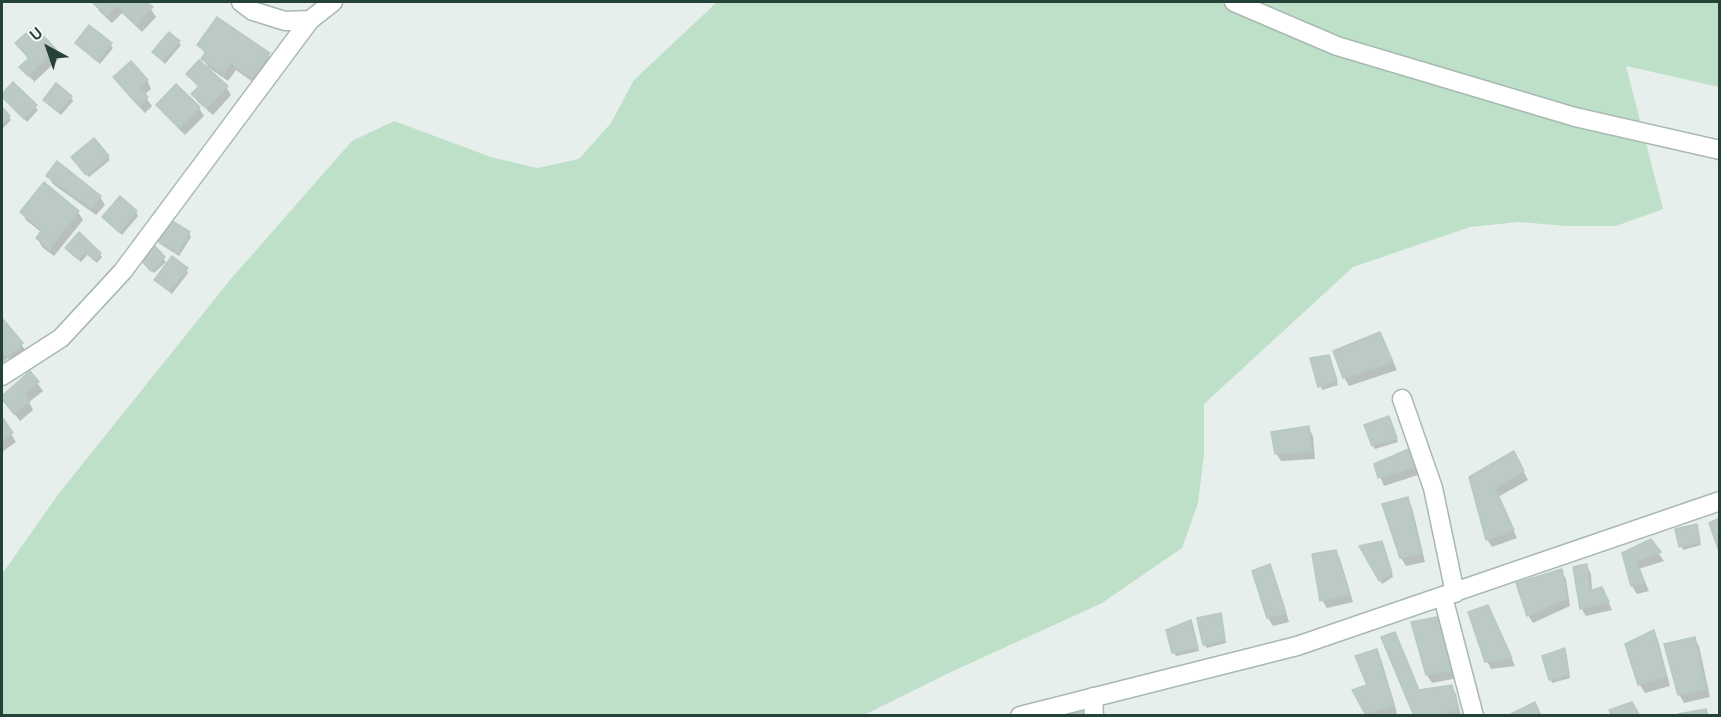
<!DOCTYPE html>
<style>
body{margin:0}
#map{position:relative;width:1721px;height:717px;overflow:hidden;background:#e6efeb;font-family:"Space Grotesk",sans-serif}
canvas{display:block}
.frame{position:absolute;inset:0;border:3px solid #24423a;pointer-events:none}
.north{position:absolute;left:18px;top:18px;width:60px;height:60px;-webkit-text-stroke:4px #f7fbf9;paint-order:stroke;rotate:320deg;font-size:16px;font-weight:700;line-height:24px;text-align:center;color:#24423a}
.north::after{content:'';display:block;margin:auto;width:21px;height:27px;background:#24423a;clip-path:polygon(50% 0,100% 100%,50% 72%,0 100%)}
</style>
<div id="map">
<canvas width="1721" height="717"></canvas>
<div class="frame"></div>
<div class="north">U</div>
</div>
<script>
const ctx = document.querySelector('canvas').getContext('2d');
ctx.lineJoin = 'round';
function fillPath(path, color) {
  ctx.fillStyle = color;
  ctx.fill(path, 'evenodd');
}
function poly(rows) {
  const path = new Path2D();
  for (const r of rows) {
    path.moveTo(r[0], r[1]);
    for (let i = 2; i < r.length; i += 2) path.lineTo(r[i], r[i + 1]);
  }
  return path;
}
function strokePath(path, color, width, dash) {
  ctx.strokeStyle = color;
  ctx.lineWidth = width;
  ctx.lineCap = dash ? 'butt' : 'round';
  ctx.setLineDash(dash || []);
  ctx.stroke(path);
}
const green = poly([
 [717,2,1719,2,1719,87,1626,66,1663,209,1616,226,1566,226,1519,222,1470,227,1353,267,1204,404,1204,454,1198,503,1182,548,1102,603,951,672,864,715,2,716,2,574,60,492,230,280,352,141,394,121,491,157,537,168,579,159,611,123,634,80]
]);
const shadow = poly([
 [96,2,146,2,156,17,142,32,122,13,112,23,99,11],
 [34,28,55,50,60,58,33,83,34,81,25,73,21,67,29,60,17,44],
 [178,42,181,45,165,64,154,52],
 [76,43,110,44,113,48,100,64],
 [199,45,268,54,273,62,257,85,236,70,228,81,208,67,203,59,206,55],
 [188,74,226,87,231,95,213,115,198,102,193,94,199,88],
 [115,78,147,80,151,89,144,95,152,106,145,113,120,86],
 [13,84,38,110,27,122,2,96],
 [71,97,73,101,61,115,45,100],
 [158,105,199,108,204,116,185,135,163,113],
 [2,109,11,120,2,129],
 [108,157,110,160,89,177,75,161],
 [48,176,100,197,105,205,96,215,53,184],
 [22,212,78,212,83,220,54,256,42,247,38,239,42,233,26,220],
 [136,212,138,216,122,235,104,217],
 [189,233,191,237,179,256,160,244,158,240],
 [79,235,100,254,102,257,97,263,88,254,81,262,69,251],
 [152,245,166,262,154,273,141,260],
 [186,269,188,273,172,294,156,280],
 [2,320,27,352,13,364,8,358,2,364],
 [1380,334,1397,370,1349,386,1344,377],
 [1312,359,1330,361,1338,385,1322,390],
 [30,373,43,391,29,402,33,410,20,421,2,398],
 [2,420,16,442,2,452],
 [1390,422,1398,442,1375,449,1373,445],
 [1309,428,1313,436,1315,459,1281,461,1276,453],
 [1410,450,1424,473,1384,486,1380,477],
 [1514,453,1528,480,1498,497,1517,538,1492,547,1487,539,1471,478],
 [1407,498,1412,507,1425,562,1406,566,1401,558],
 [1696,526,1701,545,1683,550,1677,530],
 [1650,541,1664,561,1639,569,1649,591,1637,594,1632,586,1623,554],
 [1383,546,1393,577,1382,584,1361,547],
 [1335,551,1340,559,1353,602,1327,608,1322,600],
 [1269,566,1274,574,1289,622,1273,626,1268,618,1254,572],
 [1587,566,1591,574,1592,591,1606,597,1612,610,1586,616,1581,608],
 [1561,571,1566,579,1570,606,1533,623,1528,615],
 [1221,615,1226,643,1207,648,1204,644],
 [1492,615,1515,666,1491,669,1487,661],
 [1441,618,1458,678,1432,683,1427,675,1413,623],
 [1192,625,1199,651,1176,656,1174,653],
 [1654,632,1658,640,1670,686,1645,693,1640,685,1627,645],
 [1694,638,1699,646,1710,697,1684,703,1679,694],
 [1564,649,1570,678,1552,683,1550,679],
 [1376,651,1381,659,1397,713,1391,716,1368,716,1354,691,1369,686],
 [1451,686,1456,694,1461,716,1416,716,1419,692]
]);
const building = poly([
 [92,2,147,2,153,7,136,24,117,5,107,16,92,2],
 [217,17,270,53,252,78,231,63,223,74,201,59,206,52,197,45,217,17],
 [89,25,112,43,97,61,75,43,89,25],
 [34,26,56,49,28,76,19,67,29,58,15,43,34,26],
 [169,32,180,41,163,61,152,52,169,32],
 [199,60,228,86,207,108,191,94,199,86,186,74,199,60],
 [131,61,148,80,139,87,148,97,139,106,113,77,131,61],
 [13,82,37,105,24,119,2,97,2,94,13,82],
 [56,83,72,96,58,112,43,100,56,83],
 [176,84,200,107,180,128,156,105,176,84],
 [2,107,10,116,2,124,2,107],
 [94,138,109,156,86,175,71,157,94,138],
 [57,161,101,196,91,208,46,176,57,161],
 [44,182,79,211,49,249,36,238,42,230,20,212,44,182],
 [120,196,137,211,119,232,102,217,120,196],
 [169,219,190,232,177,253,156,240,169,219],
 [79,232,101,253,94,260,85,252,78,259,65,248,79,232],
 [152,243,165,257,151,271,137,256,152,243],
 [172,256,188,268,169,291,154,280,172,256],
 [2,318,23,343,8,357,2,352,2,318],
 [1380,332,1393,362,1343,378,1333,351,1380,332],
 [1329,355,1337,381,1318,387,1310,358,1329,355],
 [30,371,39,382,24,394,30,401,14,414,2,399,2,396,30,371],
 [1389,416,1397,438,1372,446,1364,425,1389,416],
 [2,417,13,433,2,441,2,417],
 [1309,426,1311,451,1275,454,1271,432,1309,426],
 [1411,448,1421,465,1378,478,1374,464,1411,448],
 [1514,451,1524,471,1495,488,1514,530,1486,540,1469,477,1514,451],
 [1408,497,1421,553,1400,558,1382,504,1408,497],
 [1720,518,1720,554,1709,523,1720,518],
 [1697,524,1700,542,1679,547,1675,529,1697,524],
 [1651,539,1661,552,1636,561,1645,583,1631,586,1622,553,1651,539],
 [1382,541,1392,573,1379,581,1359,546,1382,541],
 [1336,550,1350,594,1320,601,1312,554,1336,550],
 [1270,564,1286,613,1267,618,1252,571,1270,564],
 [1587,564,1589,591,1602,587,1609,602,1580,609,1573,567,1587,564],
 [1562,569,1567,598,1527,616,1516,583,1562,569],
 [1488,605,1512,658,1485,662,1468,612,1488,605],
 [1221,613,1225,639,1203,645,1197,618,1221,613],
 [1442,616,1454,670,1426,675,1411,622,1442,616],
 [1191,620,1198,648,1172,653,1166,630,1191,620],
 [1654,630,1666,677,1638,685,1625,644,1654,630],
 [1395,632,1419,690,1452,685,1458,709,1435,716,1414,716,1381,637,1395,632],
 [1695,637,1706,689,1678,695,1664,644,1695,637],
 [1565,648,1569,674,1549,680,1542,656,1565,648],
 [1377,649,1394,705,1365,714,1352,690,1367,685,1355,656,1377,649],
 [1535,702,1541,716,1507,716,1535,702],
 [1632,702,1640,716,1612,716,1609,710,1632,702],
 [1085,709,1086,716,1066,716,1066,715,1085,709],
 [1706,709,1708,716,1679,716,1678,714,1706,709]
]);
const street = poly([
 [241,2,253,11,285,21,310,20,333,2],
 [1234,2,1337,46,1575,117,1720,150],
 [2,376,61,338,123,271,310,20],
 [1402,399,1433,488,1455,593],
 [1443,597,1474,716],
 [1093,697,1094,716],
 [1020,716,1297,646,1720,501]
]);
fillPath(green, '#bfe0c8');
fillPath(shadow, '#0003');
fillPath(building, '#bbcac4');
strokePath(building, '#b8c9c2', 1.5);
strokePath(street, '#a8b8b2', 21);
strokePath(street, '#fff', 18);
</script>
